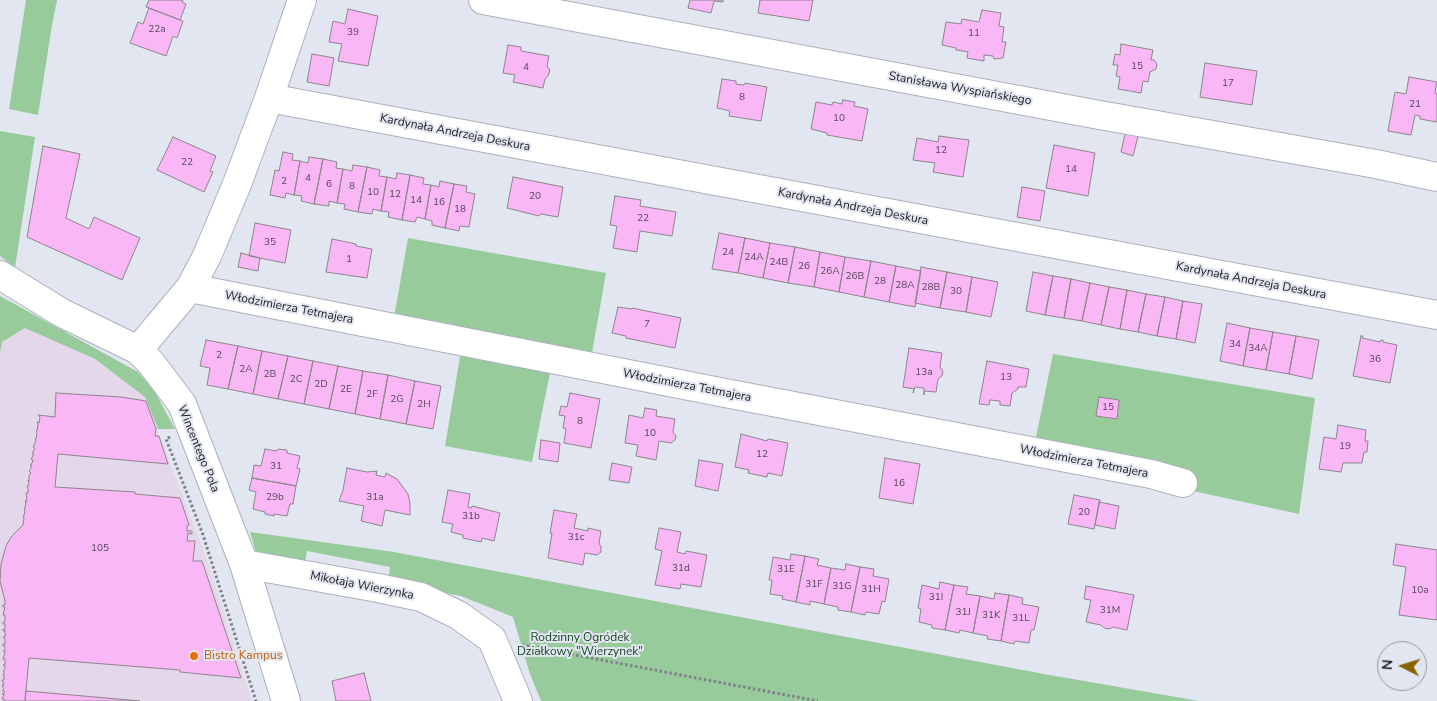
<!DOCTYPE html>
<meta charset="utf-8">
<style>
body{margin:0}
#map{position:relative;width:1437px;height:701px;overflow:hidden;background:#e2e6f0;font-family:"Nunito Sans",sans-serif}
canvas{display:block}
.north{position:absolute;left:1377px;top:641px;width:50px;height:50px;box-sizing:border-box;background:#e2e6f0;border:1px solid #94979f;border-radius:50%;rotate:275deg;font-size:14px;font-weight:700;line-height:20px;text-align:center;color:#202125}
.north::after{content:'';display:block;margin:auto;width:18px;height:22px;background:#896300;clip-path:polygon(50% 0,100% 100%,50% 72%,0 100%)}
</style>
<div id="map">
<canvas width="1437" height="701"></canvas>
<div class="north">N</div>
</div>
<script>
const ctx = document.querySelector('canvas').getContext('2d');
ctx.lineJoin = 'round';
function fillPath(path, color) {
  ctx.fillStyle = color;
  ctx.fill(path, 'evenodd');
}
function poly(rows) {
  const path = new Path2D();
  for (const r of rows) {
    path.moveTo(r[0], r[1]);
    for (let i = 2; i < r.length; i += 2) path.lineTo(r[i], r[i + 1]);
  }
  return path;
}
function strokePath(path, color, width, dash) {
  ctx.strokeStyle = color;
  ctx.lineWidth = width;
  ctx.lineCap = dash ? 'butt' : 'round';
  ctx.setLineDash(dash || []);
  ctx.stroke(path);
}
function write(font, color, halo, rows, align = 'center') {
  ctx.font = font + ' "Nunito Sans",sans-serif';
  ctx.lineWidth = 4;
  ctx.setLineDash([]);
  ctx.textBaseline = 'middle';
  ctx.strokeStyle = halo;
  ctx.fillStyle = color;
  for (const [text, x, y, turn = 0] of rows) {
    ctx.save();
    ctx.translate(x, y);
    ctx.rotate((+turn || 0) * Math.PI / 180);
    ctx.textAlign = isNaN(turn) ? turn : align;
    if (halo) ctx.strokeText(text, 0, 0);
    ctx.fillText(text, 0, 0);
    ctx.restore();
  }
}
const education = poly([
 [25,328,95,359,145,397,208,562,252,701,0,701,0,353,2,342]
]);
const green = poly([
 [26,0,57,0,52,25,38,115,9,109],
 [0,131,35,137,15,268,0,256],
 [408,238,606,273,592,353,393,323],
 [0,296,138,372,155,392,175,429,158,429,145,397,95,359,25,328,2,342,0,353],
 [461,351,551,368,532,462,445,446],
 [1053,354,1315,398,1299,514,1184,489,1035,442],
 [250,532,394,552,1044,674,1199,701,541,701,529,671,513,617,461,596,388,583,390,567,307,551,305,562,257,556]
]);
const building = poly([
 [149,0,183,0,182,2,186,4,180,20,146,7,149,0],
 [690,0,723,0,723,2,714,1,711,13,688,8,690,0],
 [760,0,813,0,809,21,758,13,760,0],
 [149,8,183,21,177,38,173,36,166,56,130,43,138,22,143,24,149,8],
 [348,9,378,16,368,66,338,61,342,44,329,42,333,21,345,24,348,9],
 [982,10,1001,13,999,26,1004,27,1002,42,1006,42,1003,58,994,59,993,56,984,55,984,61,967,58,968,52,956,50,956,48,942,45,946,22,961,24,962,19,979,22,982,10],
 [1121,44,1153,50,1151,60,1154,60,1157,64,1156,69,1150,72,1148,82,1143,81,1141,93,1118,89,1120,77,1116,76,1118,65,1113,65,1115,54,1120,55,1121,44],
 [508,45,521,47,521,51,549,56,547,66,550,70,548,76,545,79,543,88,513,82,515,75,503,73,508,45],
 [312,54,334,58,329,86,307,82,312,54],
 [1205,63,1257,71,1252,105,1200,97,1205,63],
 [1409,77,1437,82,1435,93,1437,94,1437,122,1420,119,1420,116,1415,115,1411,135,1388,131,1395,92,1406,94,1409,77],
 [722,79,736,81,736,84,744,85,745,83,767,87,761,121,729,116,730,111,717,108,722,79],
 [843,100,855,102,854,106,868,109,862,141,827,135,827,133,811,129,816,102,832,105,833,102,842,104,843,100],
 [1126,129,1139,132,1133,156,1121,152,1126,129],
 [939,136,969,140,963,177,933,172,935,163,913,160,917,138,938,142,939,136],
 [173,137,216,156,210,171,213,172,204,192,157,170,173,137],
 [1054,145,1095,153,1088,196,1046,188,1054,145],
 [43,146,80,154,66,218,89,229,94,217,140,238,122,280,27,237,43,146],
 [283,152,293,154,292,160,300,161,294,195,286,193,285,198,270,195,275,170,279,171,283,152],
 [309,157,323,159,314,204,301,201,302,196,294,195,300,161,308,163,309,157],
 [323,159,337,162,336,168,343,169,337,203,329,201,329,206,314,204,323,159],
 [353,165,367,167,358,212,344,209,345,204,337,203,343,169,352,171,353,165],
 [367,167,380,170,379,176,387,177,381,211,373,209,372,214,358,212,367,167],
 [397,173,410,175,402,220,388,217,389,212,381,211,387,177,396,179,397,173],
 [410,175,424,178,423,184,431,185,425,219,417,217,415,222,402,220,410,175],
 [513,177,563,187,558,217,541,214,539,216,507,208,513,177],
 [440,181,454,184,445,228,432,225,432,221,425,219,431,185,439,187,440,181],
 [454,184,467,186,466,192,475,194,469,227,460,226,459,231,445,228,454,184],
 [1022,187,1045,191,1040,221,1017,217,1022,187],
 [615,196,641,200,640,206,676,212,672,236,640,231,637,252,613,248,617,226,610,225,615,196],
 [255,223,291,230,285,263,249,256,255,223],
 [719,233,745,238,738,273,712,269,719,233],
 [745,238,770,243,763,278,738,273,745,238],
 [332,239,356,244,356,246,372,249,367,278,326,272,332,239],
 [770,243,795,247,788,283,763,278,770,243],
 [795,247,820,252,814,287,788,283,795,247],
 [820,252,845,257,839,292,814,287,820,252],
 [241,253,260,258,258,271,238,267,241,253],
 [845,257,871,261,864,297,839,292,845,257],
 [871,261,896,266,889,302,864,297,871,261],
 [896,266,921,271,915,307,889,302,896,266],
 [921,267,947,272,940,308,915,303,921,267],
 [947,272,972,277,966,312,940,308,947,272],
 [1033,272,1053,276,1045,315,1026,311,1033,272],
 [1053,276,1071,279,1064,318,1045,315,1053,276],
 [972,277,998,282,991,317,966,312,972,277],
 [1071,279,1090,283,1082,321,1064,318,1071,279],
 [1090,283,1109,287,1101,325,1082,321,1090,283],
 [1109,287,1127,290,1120,329,1101,325,1109,287],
 [1127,290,1146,294,1138,332,1120,329,1127,290],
 [1146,294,1165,297,1157,336,1138,332,1146,294],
 [1165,297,1183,301,1176,339,1157,336,1165,297],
 [1183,301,1202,304,1195,343,1176,339,1183,301],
 [618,307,632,309,632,308,681,318,675,348,626,338,626,336,612,333,618,307],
 [1227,323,1250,328,1243,366,1220,361,1227,323],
 [1250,328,1273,332,1266,370,1243,366,1250,328],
 [1273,332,1296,336,1289,374,1266,370,1273,332],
 [1296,336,1319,340,1312,379,1289,374,1296,336],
 [1361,336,1363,336,1362,338,1380,342,1381,340,1383,340,1383,342,1397,345,1390,383,1353,376,1361,336],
 [206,340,238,346,228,389,207,385,210,368,200,366,206,340],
 [238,346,262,351,253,394,228,389,238,346],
 [909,348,942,353,940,367,943,371,942,376,938,379,936,392,924,391,924,395,924,388,915,387,913,393,914,389,903,387,909,348],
 [262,351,288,356,278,399,253,394,262,351],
 [288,356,313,361,304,404,278,399,288,356],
 [313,361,338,366,329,409,304,404,313,361],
 [987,361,1029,369,1026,387,1018,387,1018,389,1012,393,1010,406,1000,405,1000,401,990,400,989,405,979,404,987,361],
 [338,366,363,371,355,414,329,409,338,366],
 [363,371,388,375,380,419,355,414,363,371],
 [388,375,415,381,406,424,380,419,388,375],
 [415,381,441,386,433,429,406,424,415,381],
 [56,393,121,397,146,401,156,429,155,436,159,436,168,464,58,454,55,487,135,492,135,494,180,498,189,525,187,526,187,531,192,531,192,534,188,533,187,541,195,541,193,561,202,561,241,678,180,672,180,670,29,658,25,701,4,701,4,699,2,699,4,695,2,694,4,694,4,691,2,691,4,689,2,685,4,685,2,680,4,680,4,677,3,675,4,675,4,671,3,671,5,669,5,665,3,665,5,664,5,659,3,659,5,653,3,651,5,651,5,646,3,646,3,644,5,644,5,639,3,637,5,637,5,631,3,631,3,629,5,630,5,624,3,624,3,622,5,622,5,615,3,615,5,607,3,607,3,605,5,605,5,601,0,581,1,564,6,546,11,537,23,525,24,518,23,516,24,516,25,509,24,508,25,508,26,501,25,501,27,500,26,493,28,493,28,488,27,486,28,486,29,483,28,480,29,481,29,475,31,473,29,471,31,469,30,469,32,465,30,465,32,463,33,460,31,459,34,454,32,454,35,448,33,447,36,441,35,439,36,439,37,433,36,431,37,431,38,424,37,422,39,423,40,417,38,415,55,417,56,393],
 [570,393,600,399,591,448,564,443,566,429,563,428,565,416,559,415,561,406,567,407,570,393],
 [1099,397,1119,400,1117,419,1096,416,1099,397],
 [645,408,657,410,656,416,675,419,673,432,676,436,675,440,671,443,659,441,656,460,636,456,638,445,625,443,629,415,643,418,645,408],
 [1338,425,1366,430,1365,441,1368,441,1367,452,1364,452,1362,463,1343,463,1341,472,1319,469,1324,437,1336,439,1338,425],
 [741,434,767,441,768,439,788,443,782,476,768,473,767,477,748,473,749,470,735,467,741,434],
 [541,440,560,443,558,462,539,459,541,440],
 [265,449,277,451,278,449,287,450,287,453,300,456,297,468,300,469,296,486,252,478,254,465,261,466,265,449],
 [885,458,920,464,913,504,879,498,885,458],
 [699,460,723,464,718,491,695,486,699,460],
 [612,463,632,467,629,483,609,480,612,463],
 [347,468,367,472,377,471,376,475,385,477,386,473,397,479,408,494,410,503,410,515,385,510,382,526,361,521,364,506,339,501,343,490,347,468],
 [252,478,296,486,293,504,290,504,287,516,274,514,274,516,265,514,265,512,253,509,256,492,249,490,252,478],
 [448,490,470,494,468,507,471,508,472,506,500,513,494,541,482,538,481,542,463,538,463,535,451,532,453,524,442,522,448,490],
 [1074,495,1100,500,1094,529,1068,524,1074,495],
 [1099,502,1119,506,1115,529,1095,525,1099,502],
 [554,510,577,514,574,528,588,531,588,528,601,531,599,543,601,547,601,552,597,555,585,553,583,565,548,558,552,533,550,533,554,510],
 [659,528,681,532,677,552,685,554,686,551,707,555,701,587,681,584,680,589,655,585,662,551,655,549,659,528],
 [1396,544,1437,550,1437,620,1399,615,1406,567,1393,565,1396,544],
 [791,554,805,556,796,602,782,599,783,596,770,594,772,580,769,580,773,557,790,560,791,554],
 [805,556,819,559,817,565,831,568,824,604,810,601,810,605,796,602,805,556],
 [846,564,860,567,851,612,838,610,838,607,824,604,831,568,845,570,846,564],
 [860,567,874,569,873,576,889,579,885,602,882,601,879,614,866,612,865,615,851,612,860,567],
 [940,582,954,585,945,630,932,628,932,625,919,622,921,609,918,608,922,585,939,589,940,582],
 [954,585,968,587,966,594,980,596,973,633,960,630,959,633,945,630,954,585],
 [1086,586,1134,595,1127,630,1113,627,1109,629,1104,628,1101,625,1086,622,1091,600,1084,599,1086,586],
 [995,593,1009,595,1001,641,987,639,988,636,973,633,980,596,994,599,995,593],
 [1009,595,1023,598,1022,604,1039,607,1034,630,1031,630,1029,643,1015,641,1014,644,1001,641,1009,595],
 [364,673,371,701,336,701,332,681,364,673],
 [26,691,140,701,25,701,26,691]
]);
const path = poly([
 [170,437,166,439,202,532,256,701],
 [522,645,818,701]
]);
const minor = poly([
 [483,0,1094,114,1376,164,1437,177],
 [269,98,1437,315],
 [0,275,62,313,138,350,151,363,182,404,244,564,286,701],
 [190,288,725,393,1151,474,1183,483],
 [138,350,190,288,207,256,237,184,269,98,302,0],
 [244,564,378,588,421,597,458,615,492,639,518,701]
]);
const markers = [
 [194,656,5,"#e8710a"]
];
const numberNames = [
 ["22a",157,30],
 ["39",353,33],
 ["11",974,34],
 ["15",1137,67],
 ["4",526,68],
 ["17",1228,84],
 ["8",742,98],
 ["21",1415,105],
 ["10",839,119],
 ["12",941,151],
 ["22",187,163],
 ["14",1071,170],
 ["4",308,179],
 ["2",284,182],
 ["6",329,185],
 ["8",352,187],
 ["10",373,193],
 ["12",395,195],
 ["20",535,197],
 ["14",416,201],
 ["16",439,203],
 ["18",460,210],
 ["22",643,219],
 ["35",270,243],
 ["24",728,253],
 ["24A",754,258],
 ["1",349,260],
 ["24B",779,263],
 ["26",804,267],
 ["26A",830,272],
 ["26B",855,277],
 ["28",880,282],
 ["28A",905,286],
 ["28B",931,288],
 ["30",956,292],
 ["7",647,325],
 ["34",1235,345],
 ["34A",1258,349],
 ["2",219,356],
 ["36",1375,360],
 ["2A",246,370],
 ["13a",924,373],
 ["2B",270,375],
 ["13",1006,378],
 ["2C",296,380],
 ["2D",321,385],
 ["2E",346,390],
 ["2F",372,395],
 ["2G",397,400],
 ["2H",424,405],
 ["15",1108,408],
 ["8",580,422],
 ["10",650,434],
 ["19",1345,447],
 ["12",762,455],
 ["31",276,467],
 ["16",899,484],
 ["29b",275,498],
 ["31a",375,498],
 ["20",1084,513],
 ["31b",471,517],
 ["31c",576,538],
 ["105",100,549],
 ["31d",681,569],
 ["31E",786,570],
 ["31F",814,585],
 ["31G",842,587],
 ["31H",871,590],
 ["10a",1420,591],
 ["31I",936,598],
 ["31M",1110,611],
 ["31J",963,613],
 ["31K",991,616],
 ["31L",1021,619]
];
const streetNames = [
 ["Stanisława Wyspiańskiego",960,89,10],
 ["Kardynała Andrzeja Deskura",455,133,11],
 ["Kardynała Andrzeja Deskura",853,207,11],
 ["Kardynała Andrzeja Deskura",1251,281,11],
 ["Włodzimierza Tetmajera",289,308,11],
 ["Włodzimierza Tetmajera",687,386,11],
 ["Wincentego Pola",198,449,68],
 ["Włodzimierza Tetmajera",1084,462,11],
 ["Mikołaja Wierzynka",362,586,11]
];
const parkNames = [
 ["Rodzinny Ogródek",580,638],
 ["Działkowy \"Wierzynek\"",580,652]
];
const foodNames = [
 ["Bistro Kampus",204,656]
];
fillPath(education, '#e4d7ea');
fillPath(green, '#98cb9c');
fillPath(building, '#f9b7f6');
strokePath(building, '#8d858c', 1);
strokePath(minor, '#adb1ba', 30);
strokePath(path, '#7e8188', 3, [2.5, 2.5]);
strokePath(minor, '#fff', 28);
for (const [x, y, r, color] of markers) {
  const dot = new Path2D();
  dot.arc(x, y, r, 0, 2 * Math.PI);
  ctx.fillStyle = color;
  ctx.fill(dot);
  strokePath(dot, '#e2e6f0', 2);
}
write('10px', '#564659', null, numberNames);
write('12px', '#202125', '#e2e6f0', streetNames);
write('12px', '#184820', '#e2e6f0', parkNames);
write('12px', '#c56008', '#e2e6f0', foodNames, 'left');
</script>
